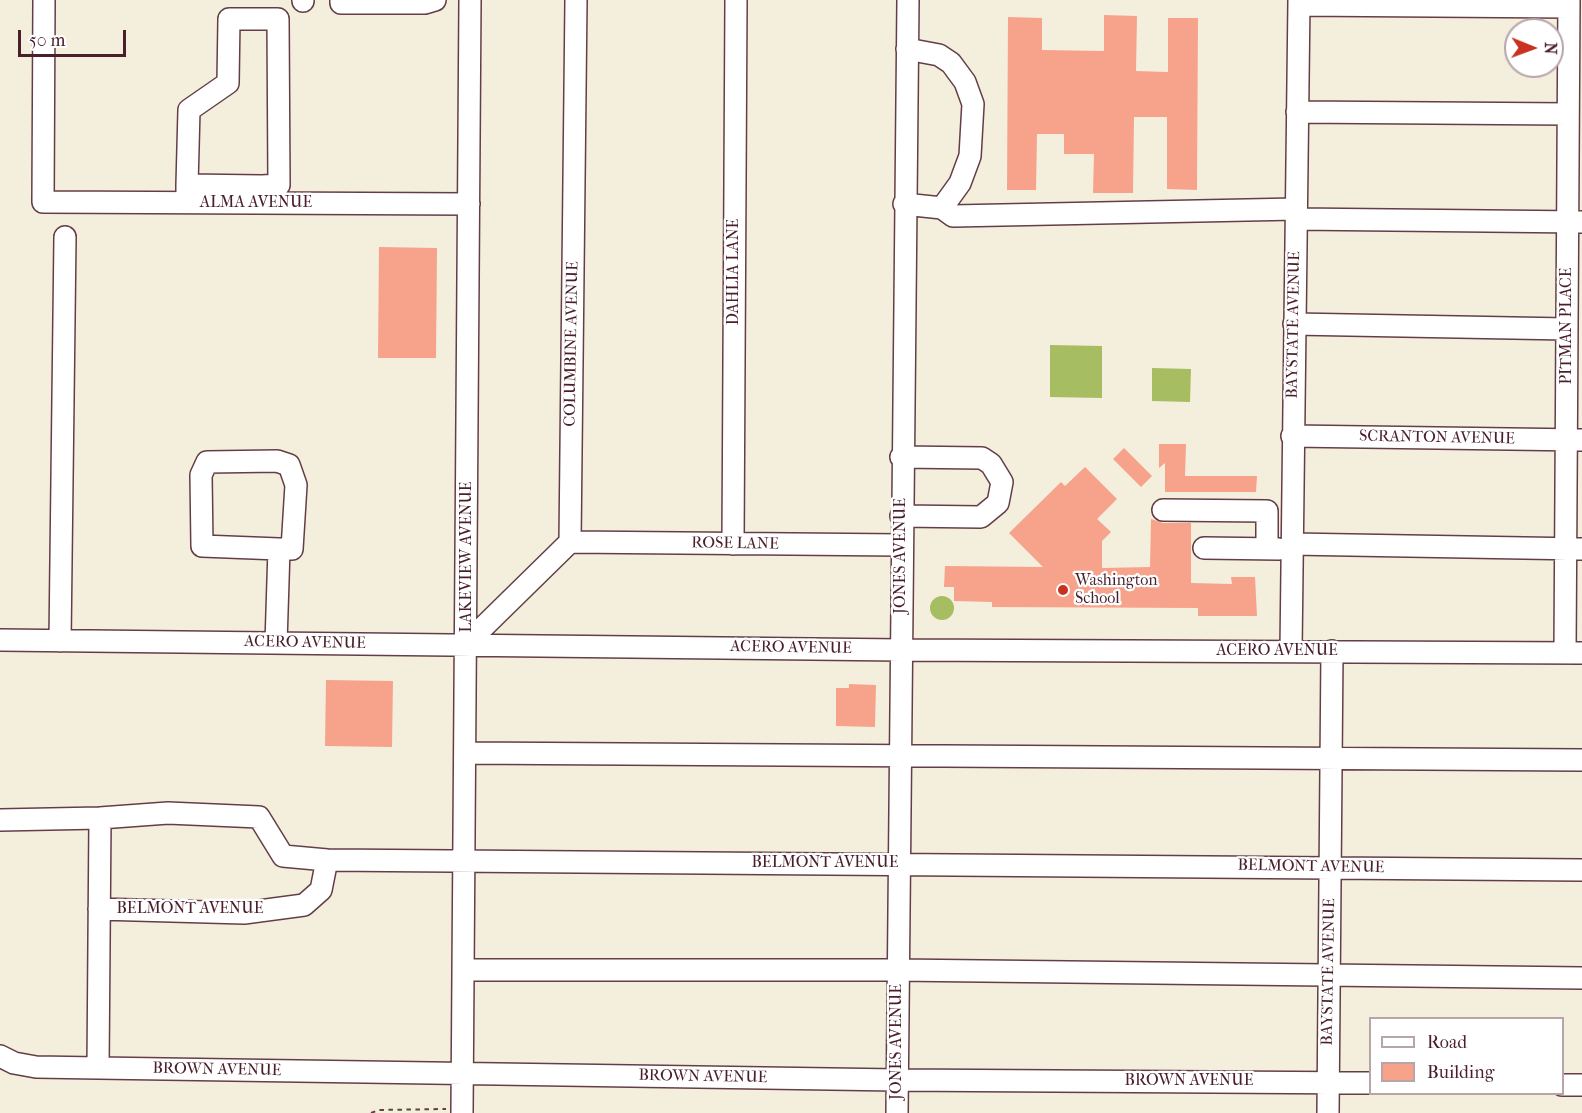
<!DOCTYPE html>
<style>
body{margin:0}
#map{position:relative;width:1582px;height:1113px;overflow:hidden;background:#f4efdd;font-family:"IM FELL French Canon",serif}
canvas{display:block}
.legend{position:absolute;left:1369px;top:1017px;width:195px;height:78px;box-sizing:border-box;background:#fff;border:2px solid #b7a5aa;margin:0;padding:8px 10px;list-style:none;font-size:18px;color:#4a1f2b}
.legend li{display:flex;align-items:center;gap:12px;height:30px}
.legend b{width:30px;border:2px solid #b7a5aa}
.north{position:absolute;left:1504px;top:18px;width:60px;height:60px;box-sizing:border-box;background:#fff;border:2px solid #b7a5aa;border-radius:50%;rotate:91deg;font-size:16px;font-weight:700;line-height:24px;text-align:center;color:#4a1f2b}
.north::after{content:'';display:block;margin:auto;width:21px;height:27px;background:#c8321e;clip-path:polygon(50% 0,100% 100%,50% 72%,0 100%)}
.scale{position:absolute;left:18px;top:30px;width:108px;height:27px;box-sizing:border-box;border:3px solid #4a1f2b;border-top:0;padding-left:8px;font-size:18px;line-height:21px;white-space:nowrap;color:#4a1f2b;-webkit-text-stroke:4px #fff;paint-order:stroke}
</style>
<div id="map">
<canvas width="1582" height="1113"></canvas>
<ul class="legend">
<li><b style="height:8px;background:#fff"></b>Road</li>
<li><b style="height:16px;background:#f7a28b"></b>Building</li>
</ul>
<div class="north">N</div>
<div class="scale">50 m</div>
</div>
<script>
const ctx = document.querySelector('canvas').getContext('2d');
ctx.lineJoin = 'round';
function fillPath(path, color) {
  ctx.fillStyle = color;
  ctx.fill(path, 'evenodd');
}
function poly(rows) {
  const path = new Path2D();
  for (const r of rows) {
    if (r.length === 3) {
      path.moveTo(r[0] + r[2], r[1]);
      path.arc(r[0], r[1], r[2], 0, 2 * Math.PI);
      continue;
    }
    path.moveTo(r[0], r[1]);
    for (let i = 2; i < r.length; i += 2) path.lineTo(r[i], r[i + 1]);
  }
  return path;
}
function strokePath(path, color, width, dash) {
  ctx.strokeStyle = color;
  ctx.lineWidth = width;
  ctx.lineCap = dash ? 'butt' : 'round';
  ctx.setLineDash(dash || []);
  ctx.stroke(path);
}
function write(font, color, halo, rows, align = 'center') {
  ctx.font = font + ' "IM FELL French Canon",serif';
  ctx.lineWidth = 4.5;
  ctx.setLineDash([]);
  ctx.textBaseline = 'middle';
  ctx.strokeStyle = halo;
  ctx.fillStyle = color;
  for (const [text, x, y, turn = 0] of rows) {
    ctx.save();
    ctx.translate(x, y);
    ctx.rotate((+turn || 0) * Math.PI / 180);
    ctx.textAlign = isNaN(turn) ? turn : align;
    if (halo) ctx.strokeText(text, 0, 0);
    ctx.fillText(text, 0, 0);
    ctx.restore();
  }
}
const green = poly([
 [1050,345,1102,346,1102,398,1050,397],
 [1152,368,1191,369,1190,402,1152,401],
 [942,608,12]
]);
const building = poly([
 [1104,15,1137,16,1136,71,1168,72,1168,18,1198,18,1197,190,1167,189,1167,117,1134,117,1133,193,1093,193,1094,154,1064,154,1064,134,1037,134,1036,190,1007,190,1008,17,1042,18,1042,50,1104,51],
 [379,247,437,248,436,358,378,358],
 [1159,444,1186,444,1185,476,1257,476,1256,492,1165,492,1165,463,1159,468],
 [1124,448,1152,476,1141,487,1113,459],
 [1085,467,1117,499,1097,519,1111,532,1102,541,1102,568,1150,567,1151,519,1163,523,1191,523,1191,583,1232,584,1231,577,1255,577,1257,616,1198,616,1198,608,992,607,992,602,954,601,954,587,944,587,945,566,1043,567,1009,533,1061,482,1065,486],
 [326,680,393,681,392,747,325,746],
 [849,684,876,685,875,727,836,726,836,688,849,688]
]);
const path = poly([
 [371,1113,379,1110,446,1109]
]);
const minor = poly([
 [44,0,43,202,469,204],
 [341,0,341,3,425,3,435,0],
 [303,1,303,0],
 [1299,5,1569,7],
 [907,49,939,55,951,63,965,82,973,104,970,156,960,183,942,208],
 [1297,112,1568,114],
 [187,185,189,110,228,83,229,19,278,19,279,185,262,186],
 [187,197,187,185,262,186,262,200],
 [904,204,942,208,953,216,1296,209],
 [1296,219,1582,222],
 [1294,324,1567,329],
 [1292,436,1582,440],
 [901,457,982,458,991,464,1002,482,998,503,981,517,901,516],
 [1163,510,1267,511,1267,549],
 [570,542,901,545],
 [733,544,736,0],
 [1292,544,1582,549],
 [1204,548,1279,549],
 [0,640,901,650,1582,653],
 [60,641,65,237],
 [276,643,279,549,202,546,201,475,207,462,277,461,289,465,296,485,292,549,279,549],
 [466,644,570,542,576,0],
 [1291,650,1299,0],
 [1565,653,1569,0],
 [465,753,1582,760],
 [0,820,100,818],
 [99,909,244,913,304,905,321,890,327,860,1582,870],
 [464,970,897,970,1582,978],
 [0,1056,14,1063,36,1067,98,1068,897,1080,1370,1083],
 [98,1068,100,818,168,813,259,817,283,856,327,860],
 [1562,1085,1582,1085],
 [462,1113,470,0],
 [897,1113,908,0],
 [1328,1113,1332,651]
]);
const markers = [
 [1063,590,6,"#c8321e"]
];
const streetNames = [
 ["ALMA AVENUE",256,203],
 ["DAHLIA LANE",734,272,-90],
 ["BAYSTATE AVENUE",1294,325,-89],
 ["PITMAN PLACE",1567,326,-90],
 ["COLUMBINE AVENUE",572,344,-89],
 ["SCRANTON AVENUE",1437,438,1],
 ["ROSE LANE",735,544,1],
 ["JONES AVENUE",901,556,-90],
 ["LAKEVIEW AVENUE",467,557,-90],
 ["ACERO AVENUE",305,643,1],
 ["ACERO AVENUE",791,648,1],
 ["ACERO AVENUE",1277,651],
 ["BELMONT AVENUE",825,863],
 ["BELMONT AVENUE",1311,867,1],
 ["BELMONT AVENUE",190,909],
 ["BAYSTATE AVENUE",1329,972,-89],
 ["JONES AVENUE",897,1042,-90],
 ["BROWN AVENUE",217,1070,1],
 ["BROWN AVENUE",703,1077,1],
 ["BROWN AVENUE",1189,1081]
];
const poiNames = [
 ["Washington",1075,581],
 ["School",1075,599]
];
fillPath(green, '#a7bd61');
fillPath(building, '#f7a28b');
strokePath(minor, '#643e46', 24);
strokePath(path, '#643e46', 2, [4.5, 4.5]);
strokePath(minor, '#fff', 21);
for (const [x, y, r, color] of markers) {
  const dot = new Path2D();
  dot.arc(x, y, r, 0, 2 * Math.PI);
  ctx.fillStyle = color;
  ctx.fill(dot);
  strokePath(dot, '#fff', 2);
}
write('16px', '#4a1f2b', '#fff', streetNames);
write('16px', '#4a1f2b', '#fff', poiNames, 'left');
</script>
